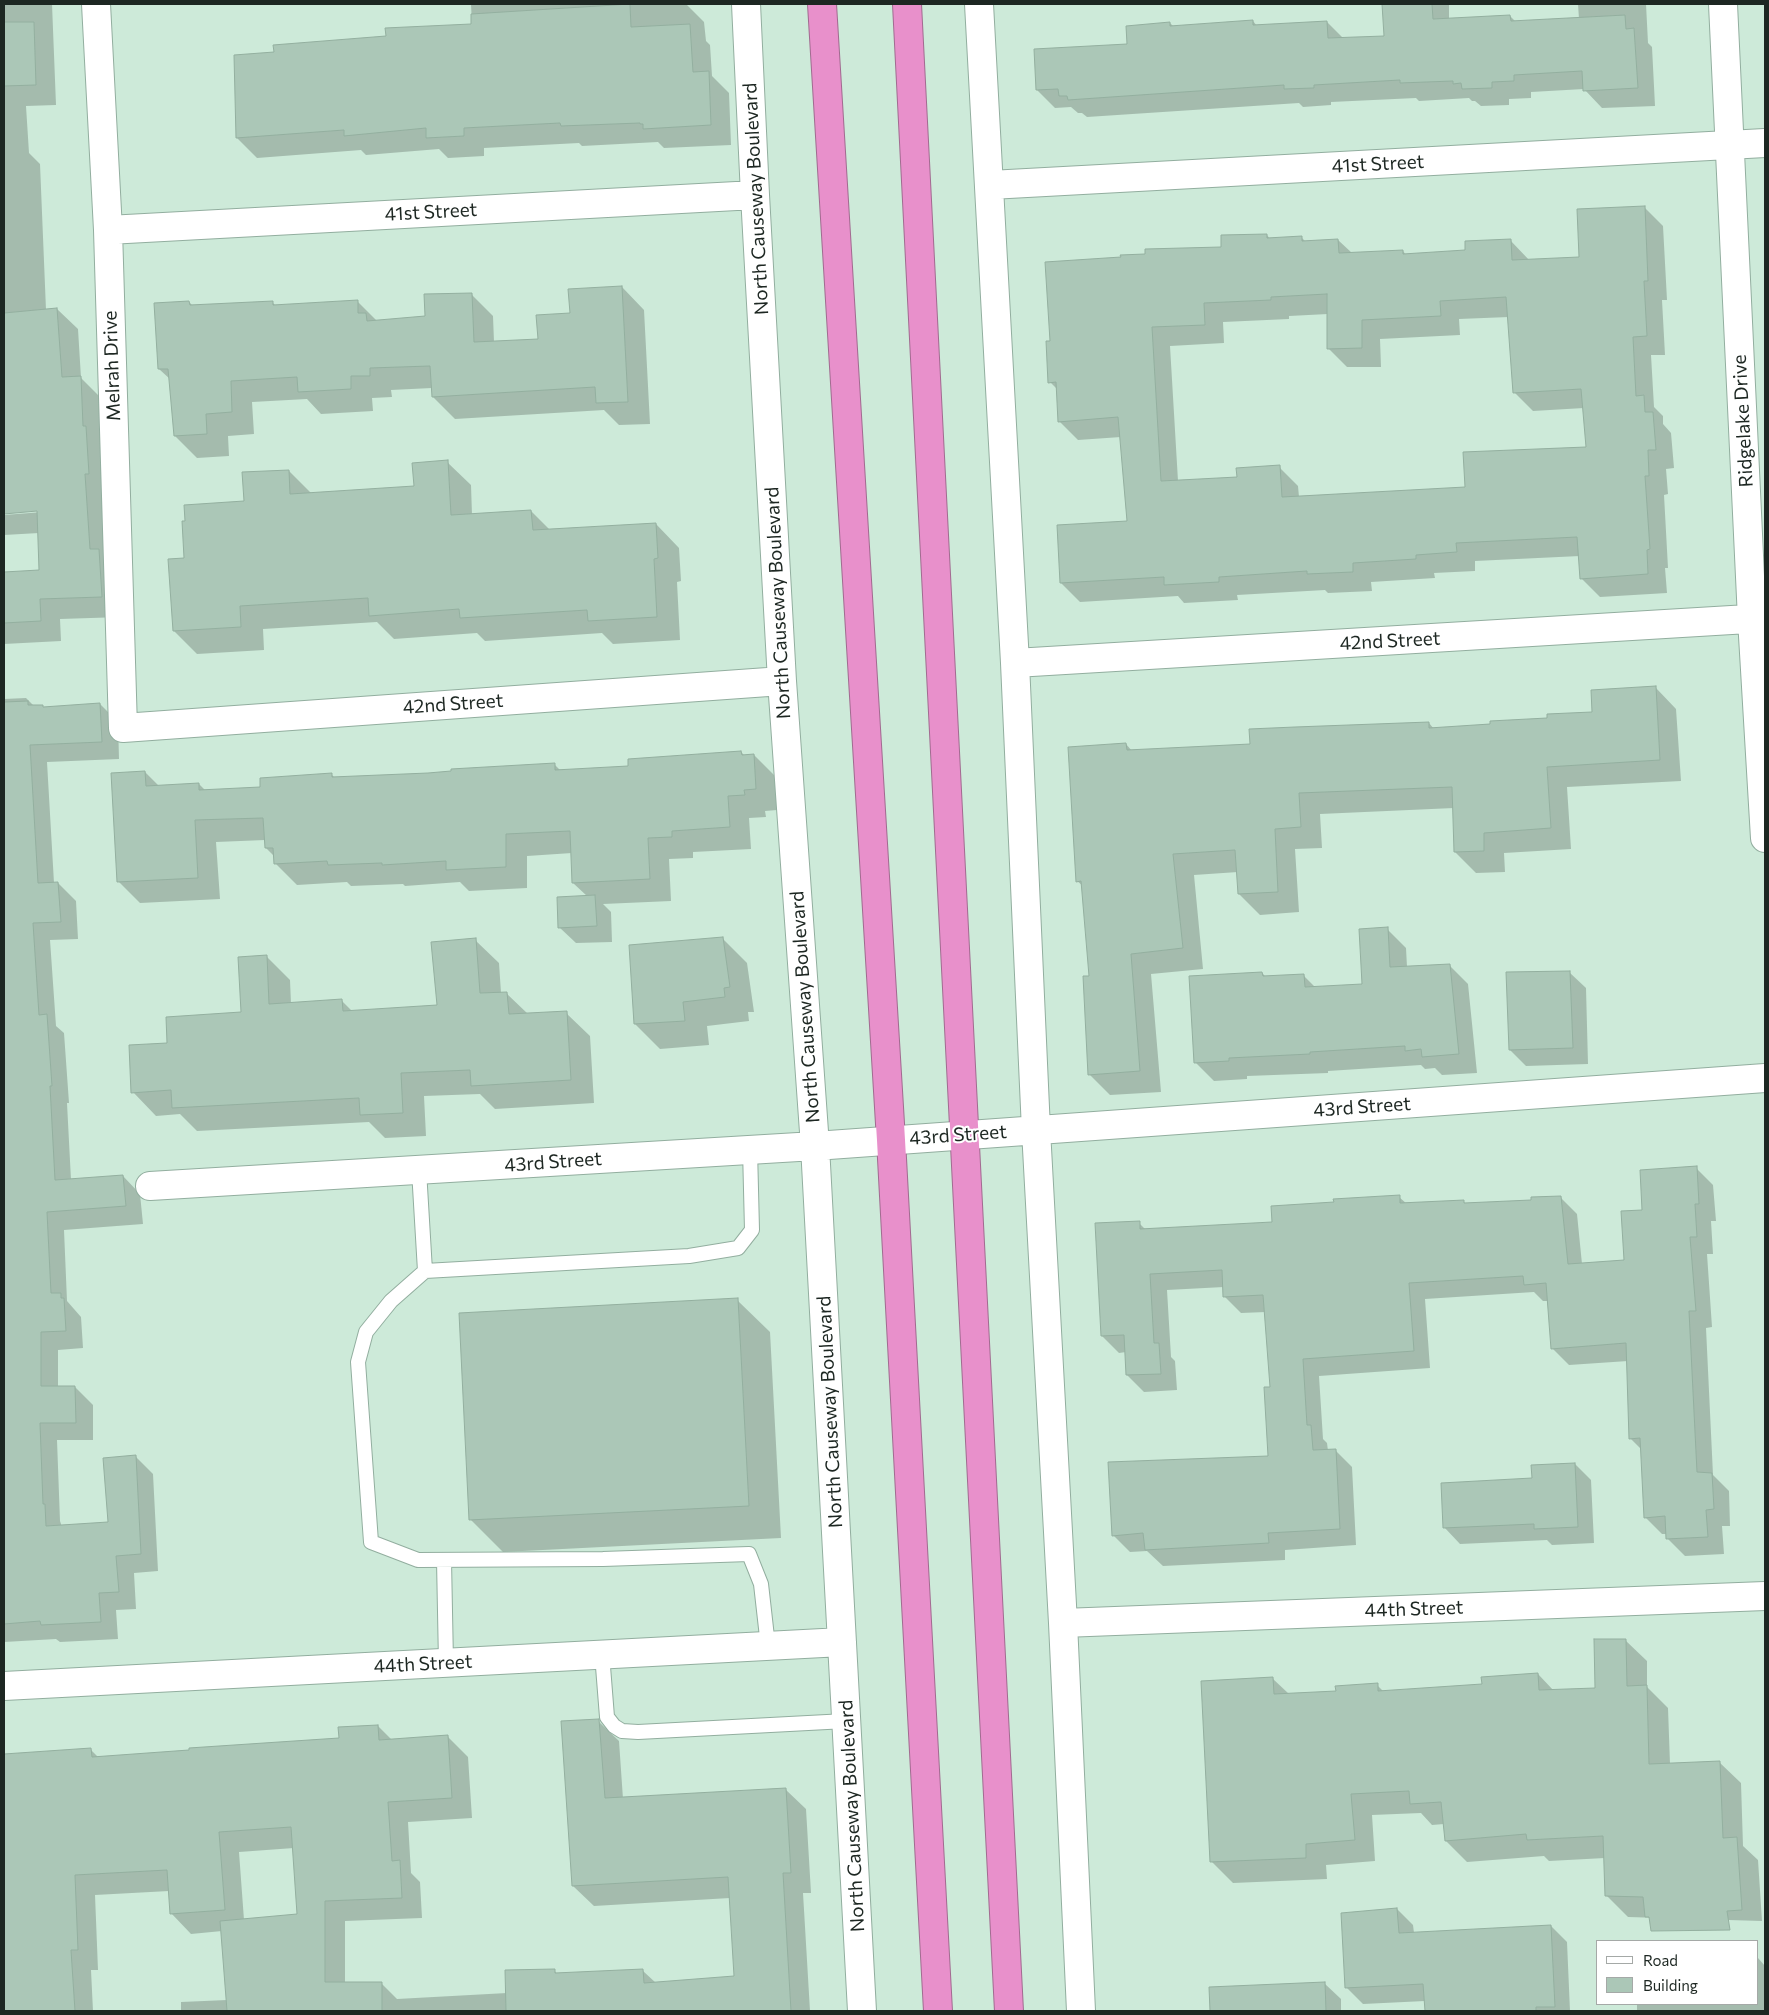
<!DOCTYPE html>
<style>
body{margin:0}
#map{position:relative;width:1769px;height:2015px;overflow:hidden;background:#cdead9;font-family:Commissioner,sans-serif}
canvas{display:block}
.frame{position:absolute;inset:0;border:5px solid #1d2722;pointer-events:none}
.legend{position:absolute;left:1596px;top:1940px;width:162px;height:65px;box-sizing:border-box;background:#fff;border:1px solid #a5a9a7;margin:0;padding:6px 9px;list-style:none;font-size:15px;color:#1d2722}
.legend li{display:flex;align-items:center;gap:10px;height:25px}
.legend b{width:25px;border:1px solid #a5a9a7}
</style>
<div id="map">
<canvas width="1769" height="2015"></canvas>
<div class="frame"></div>
<ul class="legend">
<li><b style="height:6px;background:#fff"></b>Road</li>
<li><b style="height:14px;background:#abc7b7"></b>Building</li>
</ul>
</div>
<script>
const ctx = document.querySelector('canvas').getContext('2d');
ctx.lineJoin = 'round';
function fillPath(path, color) {
  ctx.fillStyle = color;
  ctx.fill(path, 'evenodd');
}
function poly(rows) {
  const path = new Path2D();
  for (const r of rows) {
    path.moveTo(r[0], r[1]);
    for (let i = 2; i < r.length; i += 2) path.lineTo(r[i], r[i + 1]);
  }
  return path;
}
function strokePath(path, color, width, dash) {
  ctx.strokeStyle = color;
  ctx.lineWidth = width;
  ctx.lineCap = dash ? 'butt' : 'round';
  ctx.setLineDash(dash || []);
  ctx.stroke(path);
}
function write(font, color, halo, rows, align = 'center') {
  ctx.font = font + ' Commissioner,sans-serif';
  ctx.lineWidth = 4;
  ctx.setLineDash([]);
  ctx.textBaseline = 'middle';
  ctx.strokeStyle = halo;
  ctx.fillStyle = color;
  for (const [text, x, y, turn = 0] of rows) {
    ctx.save();
    ctx.translate(x, y);
    ctx.rotate((+turn || 0) * Math.PI / 180);
    ctx.textAlign = isNaN(turn) ? turn : align;
    if (halo) ctx.strokeText(text, 0, 0);
    ctx.fillText(text, 0, 0);
    ctx.restore();
  }
}
const shadow = poly([
 [4,4,52,4,56,105,26,106,29,153,40,164,46,310,57,309,78,329,81,378,101,398,122,617,60,619,61,641,4,644,4,573,40,572,39,533,4,535,4,515,43,512,43,510,4,512],
 [471,4,617,4,617,5,686,4,704,22,706,41,710,45,712,76,729,93,731,145,664,148,658,142,582,146,579,143,484,148,484,156,448,158,439,149,366,155,361,150,257,158,237,138,387,38,472,25],
 [1406,4,1449,4,1449,19,1510,16,1516,22,1579,19,1578,4,1646,4,1648,43,1652,47,1655,106,1602,108,1584,89,1531,92,1531,98,1509,99,1509,105,1481,106,1475,101,1472,101,1469,98,1419,101,1416,98,1331,102,1331,105,1303,107,1299,103,1087,117,1082,113,1078,113,1071,107,1055,108,1037,90,1170,23,1174,27,1253,21,1257,26,1327,22,1344,39,1385,37],
 [1644,207,1663,226,1667,300,1662,300,1665,355,1651,355,1654,407,1663,416,1663,424,1671,433,1674,468,1666,469,1668,494,1664,495,1668,568,1665,568,1667,593,1600,597,1581,578,1580,556,1475,561,1475,571,1434,573,1435,578,1371,582,1372,591,1328,593,1325,590,1237,595,1238,600,1184,603,1178,596,1080,602,1061,583,1129,522,1121,437,1078,440,1059,421,1058,390,1050,382,1051,342,1122,258,1224,248,1267,235,1270,239,1301,237,1306,242,1338,240,1352,253,1403,251,1406,255,1467,251,1510,240,1530,261,1580,258],
 [1328,314,1328,348,1347,367,1381,367,1380,339,1460,335,1459,319,1509,317,1514,392,1533,411,1584,408,1587,448,1466,488,1299,497,1298,486,1279,467,1238,478,1178,481,1170,346,1224,343,1223,322,1289,319,1289,316],
 [622,287,644,310,650,424,619,425,604,410,455,419,433,397,432,388,391,390,392,397,372,398,373,411,321,414,307,399,252,402,254,434,228,436,229,456,197,458,175,436,171,380,159,369,189,302,193,306,272,302,276,306,357,301,377,321,426,317,471,294,493,316,494,342,539,341,571,314],
 [447,462,471,485,472,515,531,511,550,530,656,524,679,548,681,581,677,582,680,640,613,644,602,633,485,641,477,633,394,639,377,622,263,629,264,650,197,654,174,631,185,560,246,502,289,471,312,494,415,488],
 [1656,688,1676,709,1681,781,1567,787,1571,849,1504,853,1505,872,1476,873,1455,852,1454,808,1320,814,1322,848,1295,849,1299,912,1260,915,1239,894,1238,872,1194,875,1203,969,1151,974,1161,1092,1110,1095,1089,1074,1090,977,1083,886,1077,881,1126,744,1132,751,1252,745,1429,723,1434,729,1549,719,1593,713],
 [26,698,34,706,42,706,44,708,100,704,118,722,119,759,47,762,54,883,58,883,76,901,78,939,50,940,56,1026,64,1033,69,1103,67,1103,71,1180,123,1176,140,1194,143,1224,64,1230,67,1301,81,1317,83,1348,58,1350,58,1387,75,1387,93,1405,93,1440,57,1440,60,1521,62,1527,109,1523,136,1457,153,1474,158,1571,134,1573,136,1609,116,1610,118,1639,60,1642,56,1639,4,1642,4,699],
 [741,752,745,756,754,755,776,777,777,810,765,811,766,817,749,818,751,849,693,852,693,858,669,859,671,901,603,904,611,912,612,942,576,943,559,927,587,896,573,883,572,853,527,856,527,888,469,891,460,882,405,886,403,884,351,886,347,882,297,885,275,863,275,857,266,848,265,840,216,842,220,899,140,903,119,882,145,772,159,786,199,784,206,791,262,788,331,774,335,778,428,774,554,764,561,771,630,767],
 [1387,929,1406,948,1407,967,1449,965,1468,984,1477,1073,1442,1075,1435,1068,1425,1069,1421,1065,1328,1071,1328,1073,1247,1076,1247,1079,1214,1081,1195,1062,1262,973,1266,977,1304,976,1316,988,1364,986],
 [722,938,747,963,754,1012,748,1012,749,1021,707,1026,709,1045,660,1049,635,1024,631,946],
 [475,940,499,963,501,993,506,993,528,1014,566,1013,590,1036,594,1103,495,1109,480,1094,424,1096,426,1136,385,1138,369,1122,197,1131,180,1114,156,1116,133,1092,169,1044,242,1014,267,957,290,980,291,1004,342,1001,352,1011,438,1006],
 [1569,972,1586,988,1588,1064,1526,1066,1510,1050],
 [1696,1168,1713,1185,1716,1221,1711,1221,1713,1254,1707,1254,1712,1327,1706,1328,1713,1475,1729,1491,1730,1526,1722,1526,1724,1554,1685,1556,1668,1539,1667,1534,1662,1534,1645,1517,1642,1450,1630,1438,1628,1361,1569,1365,1552,1348,1549,1301,1543,1301,1534,1292,1425,1299,1430,1368,1319,1376,1323,1439,1327,1443,1328,1451,1335,1450,1352,1467,1356,1545,1285,1550,1285,1560,1163,1566,1147,1551,1130,1552,1113,1535,1269,1457,1271,1388,1266,1312,1241,1313,1224,1296,1224,1287,1167,1290,1171,1357,1175,1361,1177,1390,1144,1392,1127,1375,1126,1352,1119,1353,1102,1336,1139,1223,1146,1230,1273,1223,1335,1203,1399,1197,1407,1204,1463,1201,1466,1204,1533,1201,1560,1197,1577,1214,1582,1264,1625,1262,1644,1211],
 [737,1300,770,1332,781,1538,503,1552,471,1520,460,1314],
 [1575,1464,1591,1480,1594,1543,1552,1545,1547,1540,1460,1544,1444,1527,1533,1480],
 [1625,1640,1647,1661,1647,1687,1668,1708,1670,1764,1719,1762,1741,1783,1743,1846,1758,1860,1762,1921,1628,1917,1607,1896,1605,1858,1549,1861,1544,1856,1467,1862,1446,1841,1444,1824,1432,1825,1421,1813,1372,1815,1375,1861,1326,1865,1327,1879,1233,1883,1211,1861,1272,1678,1289,1694,1337,1692,1377,1685,1384,1692,1483,1685,1538,1674,1554,1691,1596,1689],
 [598,1721,619,1741,623,1799,785,1789,806,1809,811,1893,803,1893,810,2011,181,2011,181,2002,227,2000,222,1931,191,1934,171,1913,169,1891,95,1895,98,1970,91,1970,93,2011,5,2011,4,1755,91,1750,99,1758,340,1740,378,1726,392,1740,448,1737,468,1757,472,1818,408,1822,411,1873,420,1882,422,1918,345,1921,345,1983,381,1983,397,1999,507,1993,554,1970,558,1975,643,1971,656,1983,735,1978,730,1898,594,1906,573,1886],
 [294,1848,299,1915,244,1920,239,1852],
 [1397,1909,1413,1925,1414,1933,1551,1926,1567,1942,1570,2011,1426,2011,1425,2001,1363,2004,1346,1987],
 [1758,1958,1765,1966,1765,2011,1637,2011,1637,2004,1758,2004],
 [1324,1983,1341,1999,1341,2011,1264,2011,1263,1986]
]);
const building = poly([
 [630,4,631,27,690,24,693,72,709,71,711,125,643,129,643,124,640,124,640,123,561,126,560,123,464,128,464,136,426,138,426,128,344,136,344,130,236,138,234,55,274,52,273,45,386,36,385,28,471,24,471,14,630,4],
 [1382,4,1432,4,1433,19,1510,15,1511,21,1625,15,1626,29,1634,28,1638,88,1583,91,1582,71,1514,75,1514,81,1492,82,1492,88,1462,89,1461,83,1453,84,1453,81,1400,83,1400,80,1314,85,1314,88,1284,89,1284,85,1068,100,1067,96,1059,96,1058,89,1036,90,1034,49,1127,44,1126,26,1170,22,1170,26,1253,20,1253,25,1327,21,1328,38,1384,36,1382,4],
 [4,22,34,22,36,85,4,86,4,22],
 [1645,206,1648,281,1644,281,1647,336,1633,337,1636,396,1644,395,1645,412,1653,412,1656,450,1648,450,1649,476,1645,476,1650,549,1647,550,1648,574,1580,579,1577,537,1456,543,1457,552,1416,555,1416,559,1353,563,1353,572,1307,574,1307,571,1219,577,1219,582,1164,585,1164,577,1060,583,1057,525,1127,521,1118,417,1058,422,1056,382,1048,383,1046,341,1050,341,1045,262,1121,257,1120,255,1145,254,1145,249,1221,247,1221,235,1267,234,1267,238,1302,236,1302,241,1338,239,1339,253,1403,250,1403,254,1465,250,1465,241,1511,239,1512,260,1579,257,1577,209,1645,206],
 [1327,294,1327,349,1362,348,1362,320,1441,316,1440,301,1506,297,1513,393,1581,389,1586,447,1463,452,1465,487,1282,497,1280,465,1236,468,1237,477,1161,481,1152,327,1205,325,1204,303,1271,300,1271,297,1327,294],
 [622,286,628,402,596,403,595,387,432,397,430,366,370,368,370,376,351,376,351,389,298,392,297,377,231,381,232,412,206,414,207,434,174,436,168,369,158,369,154,303,189,301,190,305,273,301,273,305,358,300,358,313,366,313,367,321,425,316,424,294,472,293,474,342,538,339,536,315,570,313,568,289,622,286],
 [57,308,62,377,81,376,83,426,86,426,89,474,85,474,90,549,99,549,102,597,40,599,41,621,4,623,4,572,39,570,37,511,4,514,4,313,57,308],
 [448,460,451,515,531,510,533,530,656,523,658,558,654,559,657,617,588,621,587,610,460,618,459,609,369,616,368,598,240,606,241,627,173,631,168,559,184,558,182,521,185,521,184,505,244,501,242,472,289,470,290,494,414,486,412,463,448,460],
 [1656,686,1660,760,1547,767,1551,828,1484,833,1484,851,1454,852,1452,787,1299,793,1301,827,1275,829,1278,892,1238,894,1235,850,1173,854,1183,948,1131,954,1140,1071,1088,1075,1083,976,1089,976,1081,881,1076,882,1068,747,1126,743,1127,750,1250,744,1249,729,1295,727,1429,722,1429,728,1490,724,1490,721,1547,718,1547,714,1592,712,1591,690,1656,686],
 [28,701,28,705,43,705,43,707,100,703,102,742,30,745,38,883,58,882,61,922,33,923,39,1015,47,1014,52,1086,50,1086,55,1180,123,1175,126,1206,47,1212,51,1293,61,1293,61,1298,64,1298,66,1331,41,1332,41,1386,75,1386,76,1423,40,1423,43,1504,45,1504,46,1526,108,1522,103,1458,136,1455,141,1554,116,1556,119,1592,99,1593,101,1622,41,1625,40,1621,4,1624,4,702,28,701],
 [741,751,742,755,754,754,756,789,744,790,745,795,728,796,730,827,672,831,672,837,648,838,650,879,572,883,570,831,506,834,506,867,446,870,446,861,382,865,382,863,328,865,327,861,274,864,273,848,265,848,263,818,195,820,198,878,117,882,111,773,145,771,146,786,199,783,199,790,260,787,260,778,332,773,332,777,428,773,451,771,451,769,555,763,555,770,628,766,628,759,741,751],
 [595,895,597,926,558,928,557,897,595,895],
 [1388,927,1390,967,1450,964,1459,1054,1422,1057,1421,1049,1405,1051,1405,1046,1310,1052,1310,1054,1229,1058,1229,1061,1194,1063,1189,976,1262,972,1263,976,1304,974,1305,987,1362,984,1359,929,1388,927],
 [723,937,730,987,724,988,725,997,683,1002,685,1021,634,1024,629,945,723,937],
 [476,938,480,993,507,992,509,1014,567,1011,571,1080,471,1086,470,1070,401,1073,403,1113,360,1115,359,1098,172,1108,171,1090,131,1093,129,1045,167,1043,166,1017,241,1012,238,957,267,955,269,1004,342,999,343,1011,437,1005,431,942,476,938],
 [1570,971,1573,1048,1509,1050,1506,972,1570,971],
 [1697,1166,1699,1204,1695,1204,1697,1237,1690,1237,1696,1311,1689,1311,1697,1472,1712,1473,1714,1509,1706,1510,1708,1537,1666,1539,1665,1516,1644,1518,1640,1438,1629,1439,1626,1343,1551,1349,1546,1283,1524,1285,1523,1276,1409,1283,1414,1351,1303,1359,1307,1425,1311,1425,1313,1450,1336,1449,1340,1529,1268,1533,1269,1543,1145,1550,1143,1533,1112,1536,1108,1462,1268,1456,1264,1387,1270,1387,1263,1295,1223,1297,1222,1270,1150,1274,1154,1343,1159,1343,1161,1374,1126,1375,1124,1335,1101,1336,1095,1223,1140,1221,1140,1229,1272,1222,1271,1206,1334,1202,1333,1199,1400,1195,1400,1203,1464,1200,1464,1203,1531,1200,1531,1197,1561,1196,1568,1264,1624,1260,1621,1211,1642,1210,1640,1170,1697,1166],
 [738,1298,749,1506,469,1520,459,1313,738,1298],
 [1575,1463,1578,1527,1534,1529,1534,1524,1443,1528,1441,1483,1532,1478,1531,1465,1575,1463],
 [1594,1639,1626,1639,1627,1686,1647,1685,1649,1764,1720,1761,1723,1838,1737,1837,1742,1910,1727,1911,1730,1930,1651,1931,1649,1917,1645,1917,1643,1897,1605,1896,1603,1836,1527,1840,1526,1834,1445,1841,1441,1802,1410,1804,1409,1791,1351,1794,1355,1840,1306,1844,1306,1858,1210,1862,1201,1681,1273,1677,1274,1694,1336,1691,1335,1686,1378,1683,1378,1691,1482,1684,1481,1677,1538,1673,1539,1690,1595,1688,1594,1639],
 [599,1719,605,1798,786,1788,791,1873,783,1873,791,2011,506,2011,505,1970,555,1969,555,1973,643,1969,644,1983,734,1976,728,1877,572,1886,561,1721,599,1719],
 [378,1725,379,1740,448,1735,452,1798,388,1802,392,1861,400,1860,402,1898,325,1901,325,1982,382,1982,382,2011,227,2011,220,1921,297,1914,291,1827,219,1832,225,1910,170,1914,167,1870,75,1875,78,1950,71,1950,75,2011,4,2011,4,1754,91,1748,92,1757,189,1750,189,1748,339,1738,338,1727,378,1725],
 [1397,1908,1399,1933,1551,1925,1555,2007,1536,2007,1536,2011,1425,2011,1423,1984,1345,1988,1341,1913,1397,1908],
 [1325,1982,1326,2011,1210,2011,1209,1987,1325,1982]
]);
const lane = poly([
 [750,1149,752,1230,738,1248,689,1256,425,1271,391,1301,366,1332,358,1362,371,1542,418,1560,603,1559,749,1554,761,1584,768,1646],
 [419,1170,425,1271],
 [444,1560,446,1663],
 [602,1654,607,1717,614,1726,622,1731,638,1732,846,1721]
]);
const street = poly([
 [96,4,108,230,123,728,782,681],
 [746,4,755,195,782,681,815,1146,862,2011],
 [979,4,1015,663,1036,1130,1063,1623,1081,2011],
 [1723,4,1752,619,1765,838],
 [990,185,1765,143],
 [108,230,755,195],
 [1015,663,1765,618],
 [150,1186,815,1146,1765,1078],
 [1063,1623,1765,1596],
 [4,1686,842,1642]
]);
const highway = poly([
 [822,4,891,1140,938,2011],
 [907,4,1009,2011]
]);
const streetNames = [
 ["41st Street",1378,164,-3],
 ["North Causeway Boulevard",756,199,-93],
 ["41st Street",431,212,-3],
 ["Melrah Drive",112,366,-92],
 ["Ridgelake Drive",1743,421,-93],
 ["North Causeway Boulevard",778,603,-93],
 ["42nd Street",1390,641,-3],
 ["42nd Street",453,704,-4],
 ["North Causeway Boulevard",805,1007,-94],
 ["43rd Street",1362,1107,-4],
 ["43rd Street",958,1135,-4],
 ["43rd Street",553,1162,-4],
 ["North Causeway Boulevard",830,1412,-93],
 ["44th Street",1414,1609,-2],
 ["44th Street",423,1664,-3],
 ["North Causeway Boulevard",852,1816,-93]
];
fillPath(shadow, '#0003');
fillPath(building, '#abc7b7');
strokePath(building, '#93af9f', 1);
strokePath(lane, '#92ae9f', 16);
strokePath(street, '#92ae9f', 30);
strokePath(highway, '#a16b90', 30);
strokePath(lane, '#fff', 14);
strokePath(street, '#fff', 28);
strokePath(highway, '#e890cb', 28);
write('19px', '#1d2722', '#fff', streetNames);
</script>
